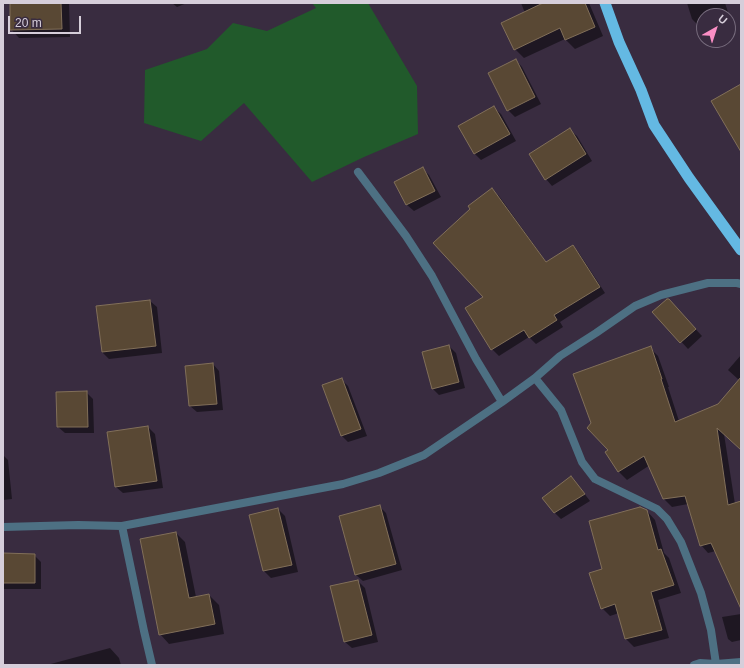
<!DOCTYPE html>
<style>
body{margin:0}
#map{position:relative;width:744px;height:668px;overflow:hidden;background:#392c40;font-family:Arial,sans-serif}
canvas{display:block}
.frame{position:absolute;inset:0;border:4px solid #d6ceda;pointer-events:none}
.north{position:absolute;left:696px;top:8px;width:40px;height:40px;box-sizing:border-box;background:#392c40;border:1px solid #786d7e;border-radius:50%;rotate:39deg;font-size:11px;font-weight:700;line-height:16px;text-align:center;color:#d6ceda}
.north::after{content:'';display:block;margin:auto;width:14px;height:18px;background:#fb8fc5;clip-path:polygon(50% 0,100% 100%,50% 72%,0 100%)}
.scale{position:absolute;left:8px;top:16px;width:73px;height:18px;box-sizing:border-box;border:2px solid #d6ceda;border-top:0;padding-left:5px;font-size:12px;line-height:14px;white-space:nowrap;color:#d6ceda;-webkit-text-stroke:3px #392c40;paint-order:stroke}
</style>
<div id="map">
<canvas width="744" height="668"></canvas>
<div class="frame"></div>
<div class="north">U</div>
<div class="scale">20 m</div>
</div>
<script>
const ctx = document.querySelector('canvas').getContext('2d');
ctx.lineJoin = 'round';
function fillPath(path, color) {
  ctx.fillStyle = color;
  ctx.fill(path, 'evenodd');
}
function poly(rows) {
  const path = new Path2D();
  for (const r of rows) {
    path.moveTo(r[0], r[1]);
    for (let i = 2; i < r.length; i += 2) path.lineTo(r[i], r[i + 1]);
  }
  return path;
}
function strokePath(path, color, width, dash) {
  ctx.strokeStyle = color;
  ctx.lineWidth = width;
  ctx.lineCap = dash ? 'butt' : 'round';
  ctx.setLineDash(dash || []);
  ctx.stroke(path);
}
const green = poly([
 [312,3,368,3,417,86,418,134,364,157,312,182,244,103,201,141,144,123,145,70,207,49,233,23,267,31,316,8]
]);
const shadow = poly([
 [11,3,69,3,70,37,19,38,11,29],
 [172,3,187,3,177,7],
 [521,3,589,3,603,36,575,49,565,39,524,58,515,49,525,13],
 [687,3,725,3,729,15,704,16,704,24,698,25,692,19],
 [516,60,522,67,541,104,515,117,508,110],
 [494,108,501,114,516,141,481,160,474,153],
 [570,130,577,136,592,161,552,186,546,179],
 [423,169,429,175,441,197,414,211,407,205,396,182],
 [492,190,499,196,547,263,573,246,579,253,605,293,560,322,563,327,536,344,529,337,499,356,492,349,467,309,485,297],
 [150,301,157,307,162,353,109,359,102,352,97,307],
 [675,307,702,336,688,349,654,312],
 [449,346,456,353,465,388,439,395,433,389],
 [650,348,658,356,669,387,668,387,679,421,718,405,739,380,728,370,741,355,741,449,724,434,735,504,741,506,741,597,716,551,708,553,701,545,688,504,672,507,664,499,650,465,627,480,619,472,606,453,610,450],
 [213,364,219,371,223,410,197,412,190,406],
 [341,379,348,386,367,436,348,442,342,436],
 [86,392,93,399,94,433,65,433,58,427],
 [148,427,155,434,163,488,123,493,116,487],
 [3,455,8,460,12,499,3,500],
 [570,477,577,484,590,501,561,519,555,513],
 [379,506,386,513,402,570,363,581,356,575,340,517],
 [278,509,285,516,298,572,271,578,264,571,251,516],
 [647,511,655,520,664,553,669,558,681,593,658,600,669,638,634,647,626,639,619,613,610,616,602,608,603,569],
 [176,533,185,542,196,597,209,595,219,605,224,634,169,644,160,634],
 [3,554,34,555,41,562,41,589,3,589],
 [358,581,365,588,378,642,352,648,345,642],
 [741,614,741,640,732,642,728,639,722,617],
 [110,648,119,658,121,665,47,665]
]);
const building = poly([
 [10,3,61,3,62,29,10,30,10,3],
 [543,3,585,3,595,27,565,40,560,28,514,50,501,23,543,3],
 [516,59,535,97,507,111,488,73,516,59],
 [741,84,741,152,711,101,741,84],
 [494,106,510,134,474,154,458,126,494,106],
 [570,128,586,154,545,180,529,154,570,128],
 [423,167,435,191,406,205,394,182,423,167],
 [492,188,546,262,573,245,600,287,554,315,557,320,529,338,524,330,491,350,465,308,483,297,433,243,470,209,468,206,492,188],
 [667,299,669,299,696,329,680,343,652,312,667,299],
 [150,300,156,346,102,352,96,306,150,300],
 [449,345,459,382,432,389,422,352,449,345],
 [651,346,662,379,661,379,675,422,718,404,741,377,741,450,717,428,728,505,741,501,741,609,711,543,700,546,685,496,663,499,644,456,618,472,605,452,608,450,587,428,591,423,573,374,651,346],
 [213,363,217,404,189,406,185,366,213,363],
 [342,378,361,429,341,436,322,385,342,378],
 [87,391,88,427,57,427,56,392,87,391],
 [148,426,157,481,115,487,107,432,148,426],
 [571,476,585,494,554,513,542,498,571,476],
 [380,505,396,564,355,575,339,516,380,505],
 [640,507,647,510,658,550,661,549,674,585,651,592,662,630,625,639,615,604,601,609,589,573,602,569,589,521,640,507],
 [278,508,292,565,263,571,249,515,278,508],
 [176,532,189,598,209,594,215,624,159,635,140,539,176,532],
 [3,553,35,554,35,583,3,583,3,553],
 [358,580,372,635,344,642,330,586,358,580]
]);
const minor = poly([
 [358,172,406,236,432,276,476,359,502,402],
 [535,378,561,410,582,462,595,479,657,509,667,519,681,542,701,593,711,630,716,664],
 [122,526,144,631,152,665],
 [3,527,78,525,122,526,343,484,379,473,424,455,502,402,535,378,560,356,596,333,635,306,661,295,708,283,737,283,741,284],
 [694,665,700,663,716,664,741,662]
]);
const trunk = poly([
 [605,3,619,42,641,90,654,125,689,178,741,250]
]);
fillPath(green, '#215a2b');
fillPath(shadow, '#0007');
fillPath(building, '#594834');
strokePath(building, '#816f59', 1);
strokePath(minor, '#4d7083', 8);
strokePath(trunk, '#64b9e3', 11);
</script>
